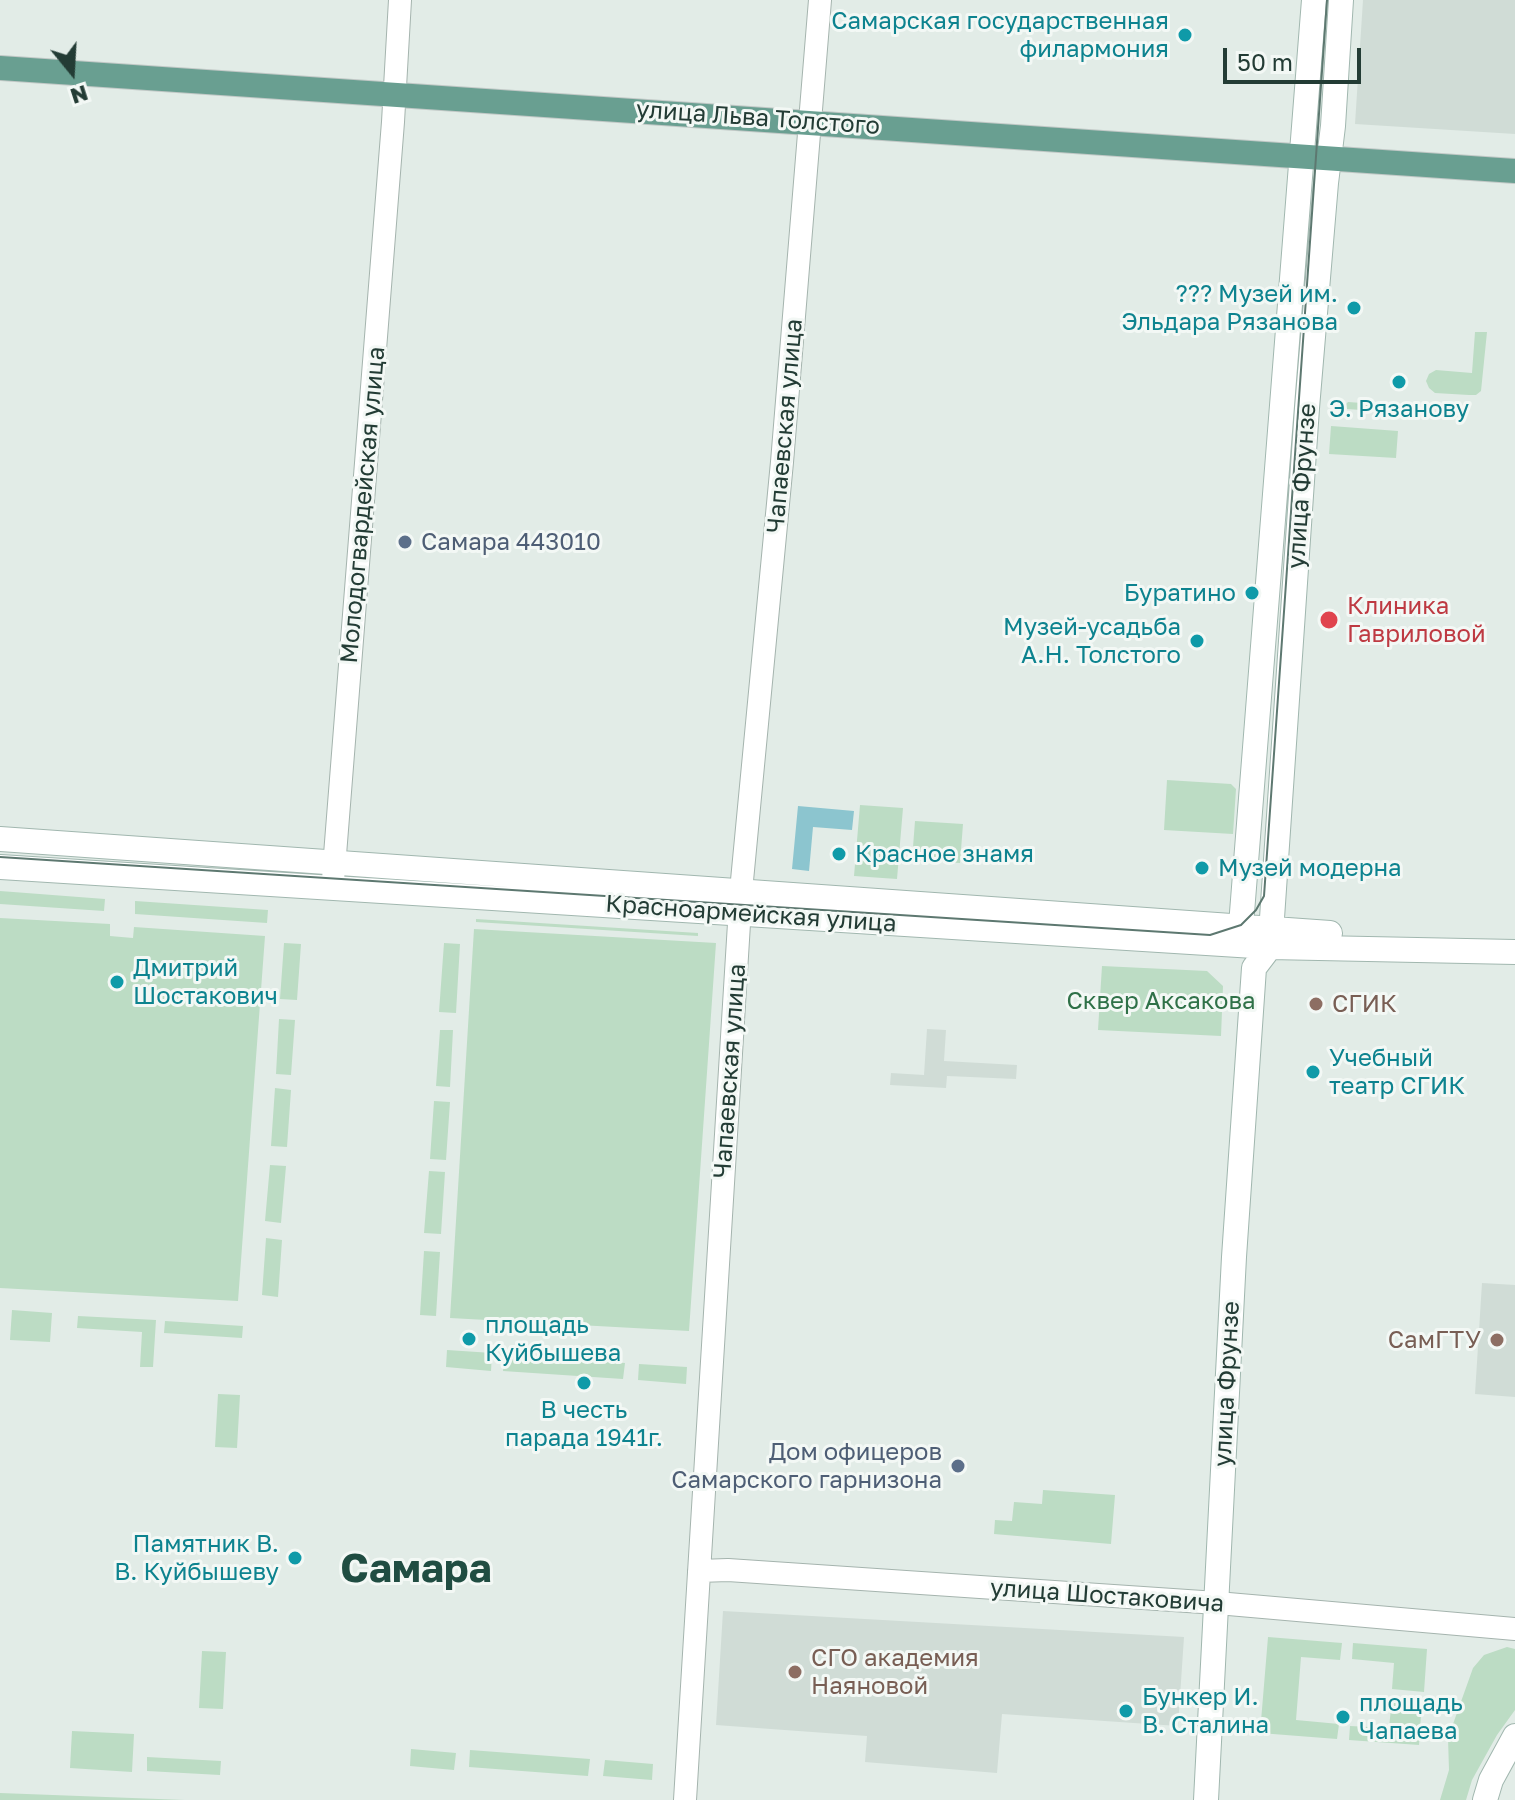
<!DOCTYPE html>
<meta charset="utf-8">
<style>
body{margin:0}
#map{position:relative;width:1515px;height:1800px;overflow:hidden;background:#e2ece7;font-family:"Golos Text",sans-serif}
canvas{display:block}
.north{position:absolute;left:32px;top:32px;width:80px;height:80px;-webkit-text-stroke:6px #f3f8f5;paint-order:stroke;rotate:162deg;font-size:22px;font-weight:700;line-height:32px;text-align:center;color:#233c35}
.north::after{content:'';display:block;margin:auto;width:28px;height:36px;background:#233c35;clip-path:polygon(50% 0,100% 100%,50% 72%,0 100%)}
.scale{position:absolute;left:1223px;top:48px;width:138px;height:36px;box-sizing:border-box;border:4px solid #233c35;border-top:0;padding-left:10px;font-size:24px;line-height:28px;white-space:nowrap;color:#233c35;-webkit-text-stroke:6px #f3f8f5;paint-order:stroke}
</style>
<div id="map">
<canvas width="1515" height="1800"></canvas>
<div class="north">N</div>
<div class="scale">50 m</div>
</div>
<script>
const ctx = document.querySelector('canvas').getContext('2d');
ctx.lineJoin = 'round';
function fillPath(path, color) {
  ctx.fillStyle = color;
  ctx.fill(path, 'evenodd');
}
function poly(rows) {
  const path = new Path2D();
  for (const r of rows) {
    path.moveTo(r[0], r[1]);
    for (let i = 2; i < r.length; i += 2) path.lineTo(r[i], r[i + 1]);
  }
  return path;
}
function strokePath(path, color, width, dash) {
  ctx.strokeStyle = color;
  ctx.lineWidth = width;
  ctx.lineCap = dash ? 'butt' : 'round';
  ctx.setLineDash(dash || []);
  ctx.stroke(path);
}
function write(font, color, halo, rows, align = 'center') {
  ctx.font = font + ' "Golos Text",sans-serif';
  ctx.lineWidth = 6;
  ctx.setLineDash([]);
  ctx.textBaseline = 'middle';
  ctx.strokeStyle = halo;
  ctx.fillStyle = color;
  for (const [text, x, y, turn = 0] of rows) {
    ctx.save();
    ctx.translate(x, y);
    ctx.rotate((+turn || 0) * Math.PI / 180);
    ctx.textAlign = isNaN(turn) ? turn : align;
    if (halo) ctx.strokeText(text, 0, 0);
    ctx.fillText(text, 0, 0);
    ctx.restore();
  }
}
const built = poly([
 [1363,0,1515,0,1515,134,1355,124],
 [927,1029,946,1030,944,1061,1017,1065,1016,1079,947,1076,946,1088,890,1085,891,1073,924,1075],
 [1482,1283,1515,1285,1515,1397,1475,1394],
 [723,1611,1184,1637,1178,1726,1002,1714,997,1773,865,1762,867,1736,716,1725]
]);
const green = poly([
 [1475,332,1487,332,1481,391,1476,395,1469,395,1435,393,1429,388,1426,381,1429,374,1436,370,1472,373],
 [1348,402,1432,408,1434,412,1431,415,1347,409,1345,405],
 [1331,426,1398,431,1396,458,1329,454],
 [1167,780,1231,784,1236,789,1233,834,1164,830],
 [860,805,903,808,897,879,854,876],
 [915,821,963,824,960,863,912,860],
 [0,891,105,899,104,911,0,904],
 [135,901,268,910,267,923,135,914],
 [0,918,110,924,110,936,133,938,134,927,265,936,238,1301,0,1288],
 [476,919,698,933,698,936,476,922],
 [474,929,716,943,689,1331,450,1318],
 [284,943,301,944,297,1000,280,999],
 [444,943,460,944,456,1013,439,1012],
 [1102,966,1207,971,1223,986,1221,1036,1098,1030],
 [279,1019,295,1020,291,1075,276,1074],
 [440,1030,453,1030,450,1087,436,1086],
 [275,1088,291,1090,287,1147,271,1146],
 [434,1101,450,1102,446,1160,430,1159],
 [270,1165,286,1166,281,1223,265,1221],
 [429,1171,445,1172,441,1234,424,1233],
 [266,1238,282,1240,278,1297,262,1295],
 [424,1251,440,1252,436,1316,420,1315],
 [12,1310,52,1313,50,1342,10,1340],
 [78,1316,156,1320,153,1367,140,1367,142,1332,77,1328],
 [165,1321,243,1326,242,1338,164,1333],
 [447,1350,492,1353,491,1371,446,1367],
 [505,1354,625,1363,623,1379,503,1371],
 [639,1364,687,1367,686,1384,638,1380],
 [218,1394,240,1395,237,1448,215,1447],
 [1043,1490,1115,1495,1111,1544,994,1534,995,1520,1012,1521,1014,1502,1042,1504],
 [1268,1637,1342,1643,1340,1660,1301,1657,1296,1720,1339,1724,1337,1739,1260,1733],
 [1353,1643,1427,1649,1424,1692,1392,1689,1394,1663,1352,1659],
 [1507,1647,1515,1649,1515,1710,1497,1735,1472,1780,1466,1800,1440,1800,1449,1770,1448,1738,1473,1668,1484,1655],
 [202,1651,226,1652,223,1709,199,1708],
 [1392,1698,1422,1700,1419,1745,1349,1740,1350,1726,1389,1728],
 [72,1731,134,1734,132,1772,70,1768],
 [411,1749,456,1753,454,1770,410,1766],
 [470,1750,590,1759,588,1776,469,1767],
 [147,1757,221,1761,220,1775,147,1771],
 [605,1760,653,1764,652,1780,603,1776],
 [0,1793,185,1800,0,1800]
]);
const water = poly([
 [798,806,854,811,852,830,813,827,809,871,792,869]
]);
const street = poly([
 [333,880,393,122,400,0],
 [699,1571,728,1570,1217,1603,1515,1629],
 [685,1800,741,891,782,462,820,0]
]);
const secondary = poly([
 [0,839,1330,933],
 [0,867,1270,947,1515,952],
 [1240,938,1314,0],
 [1206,1800,1234,1257,1254,968,1270,947,1307,408,1326,183,1333,126,1341,0],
 [1485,1800,1491,1780,1515,1736]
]);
const primary = poly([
 [0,68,1515,171]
]);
const tram = poly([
 [0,857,1210,935,1241,925,1256,910,1264,896,1327,0]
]);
const markers = [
 [1185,35,8,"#0f9aa8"],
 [1354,308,8,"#0f9aa8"],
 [1399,382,8,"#0f9aa8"],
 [405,542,8,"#5c6f8a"],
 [1252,593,8,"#0f9aa8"],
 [1329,620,10,"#e0444e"],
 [1197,641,8,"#0f9aa8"],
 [839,854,8,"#0f9aa8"],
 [1202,868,8,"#0f9aa8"],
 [117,982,8,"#0f9aa8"],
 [1316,1004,8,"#8d6e63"],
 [1313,1072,8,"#0f9aa8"],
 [469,1339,8,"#0f9aa8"],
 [1497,1340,8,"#8d6e63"],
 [584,1383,8,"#0f9aa8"],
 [958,1466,8,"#5c6f8a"],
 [295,1558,8,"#0f9aa8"],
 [795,1672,8,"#8d6e63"],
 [1126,1711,8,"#0f9aa8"],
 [1343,1717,8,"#0f9aa8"]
];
const cultureNames = [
 ["Самарская государственная",1169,21,"right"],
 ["филармония",1169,49,"right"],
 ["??? Музей им.",1338,294,"right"],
 ["Эльдара Рязанова",1338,322,"right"],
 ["Э. Рязанову",1399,409,"center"],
 ["Буратино",1236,593,"right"],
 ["Музей-усадьба",1181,627,"right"],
 ["А.Н. Толстого",1181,655,"right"],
 ["Красное знамя",855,854],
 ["Музей модерна",1218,868],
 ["Дмитрий",133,968],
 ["Шостакович",133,996],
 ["Учебный",1329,1058],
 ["театр СГИК",1329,1086],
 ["площадь",485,1325],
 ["Куйбышева",485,1353],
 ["В честь",584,1410,"center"],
 ["парада 1941г.",584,1438,"center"],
 ["Памятник В.",279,1544,"right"],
 ["В. Куйбышеву",279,1572,"right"],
 ["Бункер И.",1142,1697],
 ["В. Сталина",1142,1725],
 ["площадь",1359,1703],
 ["Чапаева",1359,1731]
];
const streetNames = [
 ["улица Льва Толстого",758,118,4],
 ["Чапаевская улица",785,426,-85],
 ["улица Фрунзе",1302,486,-86],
 ["Молодогвардейская улица",363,505,-85],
 ["Красноармейская улица",751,914,4],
 ["Чапаевская улица",730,1071,-86],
 ["улица Фрунзе",1227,1384,-87],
 ["улица Шостаковича",1107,1596,4]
];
const serviceNames = [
 ["Самара 443010",421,542],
 ["Дом офицеров",942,1452,"right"],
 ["Самарского гарнизона",942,1480,"right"]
];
const healthNames = [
 ["Клиника",1347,606],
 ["Гавриловой",1347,634]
];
const parkNames = [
 ["Сквер Аксакова",1161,1001]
];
const educationNames = [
 ["СГИК",1332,1004],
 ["СамГТУ",1481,1340,"right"],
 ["СГО академия",811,1658],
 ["Наяновой",811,1686]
];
const townNames = [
 ["Самара",416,1569]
];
fillPath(built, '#d0dcd6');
fillPath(green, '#bcdcc4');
fillPath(water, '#8cc5cf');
strokePath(street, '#a5b4ae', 24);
strokePath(secondary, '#a1b7af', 26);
strokePath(primary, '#c1c8c6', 26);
strokePath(street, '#fff', 22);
strokePath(secondary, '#fff', 24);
strokePath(primary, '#699f91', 24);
strokePath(tram, '#5d7870', 2);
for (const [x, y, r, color] of markers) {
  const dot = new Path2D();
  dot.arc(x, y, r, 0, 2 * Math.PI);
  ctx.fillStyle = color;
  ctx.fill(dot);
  strokePath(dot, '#f3f8f5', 3);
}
write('24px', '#0d838f', '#f3f8f5', cultureNames, 'left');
write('24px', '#233c35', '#f3f8f5', streetNames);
write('24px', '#4e5e75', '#f3f8f5', serviceNames, 'left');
write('24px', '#be3a42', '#f3f8f5', healthNames, 'left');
write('24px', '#2f7148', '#f3f8f5', parkNames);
write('24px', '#785e54', '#f3f8f5', educationNames, 'left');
write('bold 40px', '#204d42', '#f3f8f5', townNames);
</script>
